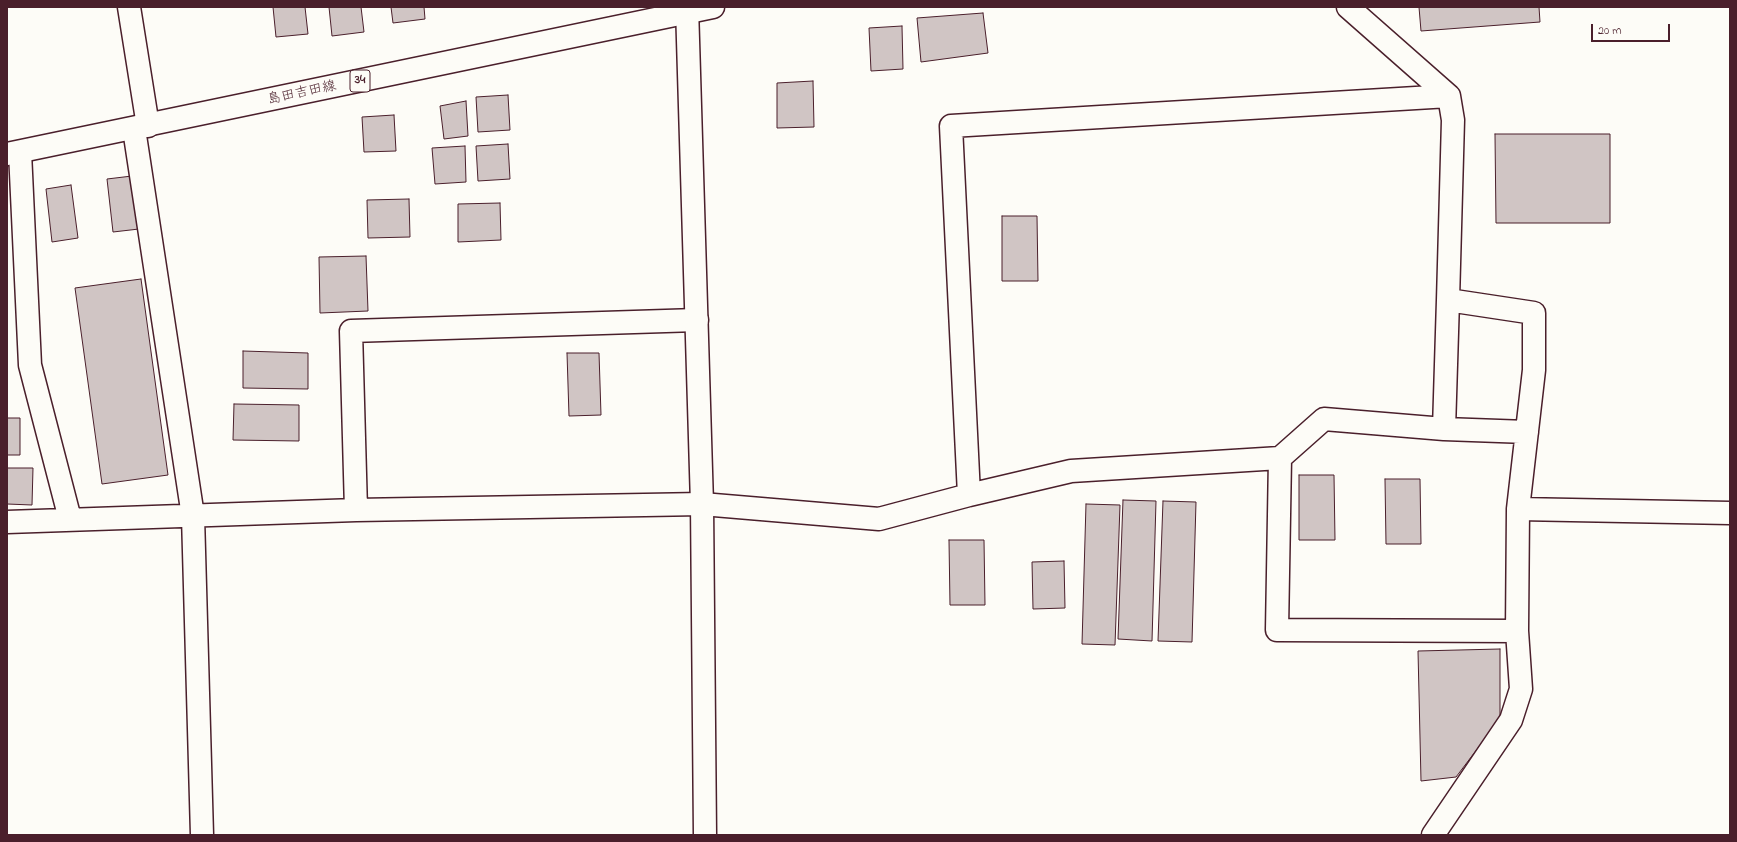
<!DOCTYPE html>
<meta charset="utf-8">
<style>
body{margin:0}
#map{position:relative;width:1737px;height:842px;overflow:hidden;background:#fdfcf7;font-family:"Indie Flower",sans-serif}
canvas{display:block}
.frame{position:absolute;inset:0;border:8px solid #4a1f2b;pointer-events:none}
.scale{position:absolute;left:1591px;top:24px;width:79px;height:18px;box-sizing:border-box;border:2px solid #4a1f2b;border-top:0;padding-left:5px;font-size:12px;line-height:14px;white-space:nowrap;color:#4a1f2b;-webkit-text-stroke:3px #fdfcf7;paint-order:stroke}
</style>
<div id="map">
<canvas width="1737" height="842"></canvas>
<div class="frame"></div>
<div class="scale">20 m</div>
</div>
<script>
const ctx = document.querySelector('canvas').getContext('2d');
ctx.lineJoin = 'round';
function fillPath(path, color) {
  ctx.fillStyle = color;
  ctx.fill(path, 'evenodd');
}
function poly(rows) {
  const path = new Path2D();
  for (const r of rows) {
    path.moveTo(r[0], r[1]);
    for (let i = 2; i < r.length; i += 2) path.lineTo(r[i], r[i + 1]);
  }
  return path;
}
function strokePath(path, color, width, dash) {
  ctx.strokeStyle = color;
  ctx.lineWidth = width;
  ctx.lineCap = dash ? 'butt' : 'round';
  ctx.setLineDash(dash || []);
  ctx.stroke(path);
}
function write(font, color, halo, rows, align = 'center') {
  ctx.font = font + ' "Indie Flower","Klee One",sans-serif';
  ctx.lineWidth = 3;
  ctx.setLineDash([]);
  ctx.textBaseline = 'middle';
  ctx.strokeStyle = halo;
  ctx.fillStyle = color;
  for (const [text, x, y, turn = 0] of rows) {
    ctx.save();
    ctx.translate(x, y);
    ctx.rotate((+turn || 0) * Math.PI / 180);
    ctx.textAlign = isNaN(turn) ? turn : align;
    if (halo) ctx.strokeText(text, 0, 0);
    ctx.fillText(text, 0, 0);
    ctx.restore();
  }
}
const building = poly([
 [273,7,305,7,308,34,276,37,273,7],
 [329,7,361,7,364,32,332,36,329,7],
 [391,7,424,7,425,19,393,23,391,7],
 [1419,7,1539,7,1540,22,1421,31,1419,7],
 [983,13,988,53,921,62,917,18,983,13],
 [902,26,903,69,871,71,869,28,902,26],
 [813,81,814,127,777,128,777,83,813,81],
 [508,95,510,130,478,132,476,97,508,95],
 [466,101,468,136,444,139,440,106,466,101],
 [394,115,396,151,364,152,362,117,394,115],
 [1495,134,1610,134,1610,223,1496,223,1495,134],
 [508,144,510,179,478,181,476,146,508,144],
 [465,146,466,182,435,184,432,148,465,146],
 [132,176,139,229,113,232,107,179,132,176],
 [71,185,78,238,52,242,46,189,71,185],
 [409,199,410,237,368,238,367,200,409,199],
 [500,203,501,240,458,242,458,204,500,203],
 [1002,216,1037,216,1038,281,1002,281,1002,216],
 [366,256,368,311,320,313,319,257,366,256],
 [141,279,168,475,102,484,75,288,141,279],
 [243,351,308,353,308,389,243,388,243,351],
 [567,353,599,353,601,415,569,416,567,353],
 [234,404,299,405,299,441,233,440,234,404],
 [7,418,20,418,20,455,7,455,7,418],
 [7,468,33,468,32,505,7,504,7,468],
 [1299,475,1334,475,1335,540,1299,540,1299,475],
 [1385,479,1420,479,1421,544,1386,544,1385,479],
 [1123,500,1156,501,1152,641,1118,639,1123,500],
 [1163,501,1196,502,1192,642,1158,641,1163,501],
 [1086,504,1120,505,1115,645,1082,644,1086,504],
 [949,540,984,540,985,605,950,605,949,540],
 [1064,561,1065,608,1033,609,1032,562,1064,561],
 [1500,649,1500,719,1456,777,1421,781,1418,651,1500,649]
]);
const minor = poly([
 [129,7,148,126],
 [1348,7,1449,96,1453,120,1448,300,1534,313,1534,370,1518,509,1517,631],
 [134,129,193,516,202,835],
 [20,152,30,365,70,519],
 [1448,300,1444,429,1527,432],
 [1280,458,1324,419,1444,429],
 [969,495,951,126,1449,96],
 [1518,509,1730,513],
 [356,510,351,331,697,320],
 [7,522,356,510,702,504,879,519,969,495,1071,471,1280,458,1277,630,1517,631,1521,689,1511,720,1433,835]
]);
const tertiary = poly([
 [687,7,702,504,705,835]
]);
const primary = poly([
 [7,154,713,7]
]);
const shields = [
 [360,81,20]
];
const shieldNames = [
 ["34",360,81]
];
const streetNames = [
 ["島田吉田線",302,94,-12]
];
fillPath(building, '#d0c5c4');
strokePath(building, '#4a1f2b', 1);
strokePath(minor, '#4a1f2b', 25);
strokePath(tertiary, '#4a1f2b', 25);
strokePath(primary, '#4a1f2b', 25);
strokePath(minor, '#fdfcf7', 22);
strokePath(tertiary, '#fdfcf7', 22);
strokePath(primary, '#fdfcf7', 22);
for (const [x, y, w] of shields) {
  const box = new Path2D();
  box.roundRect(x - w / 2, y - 11, w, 22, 3);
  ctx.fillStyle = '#fdfcf7';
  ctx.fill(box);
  strokePath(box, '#4a1f2b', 1);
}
write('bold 13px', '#4a1f2b', null, shieldNames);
write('14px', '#4a1f2b', '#fdfcf7', streetNames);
</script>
